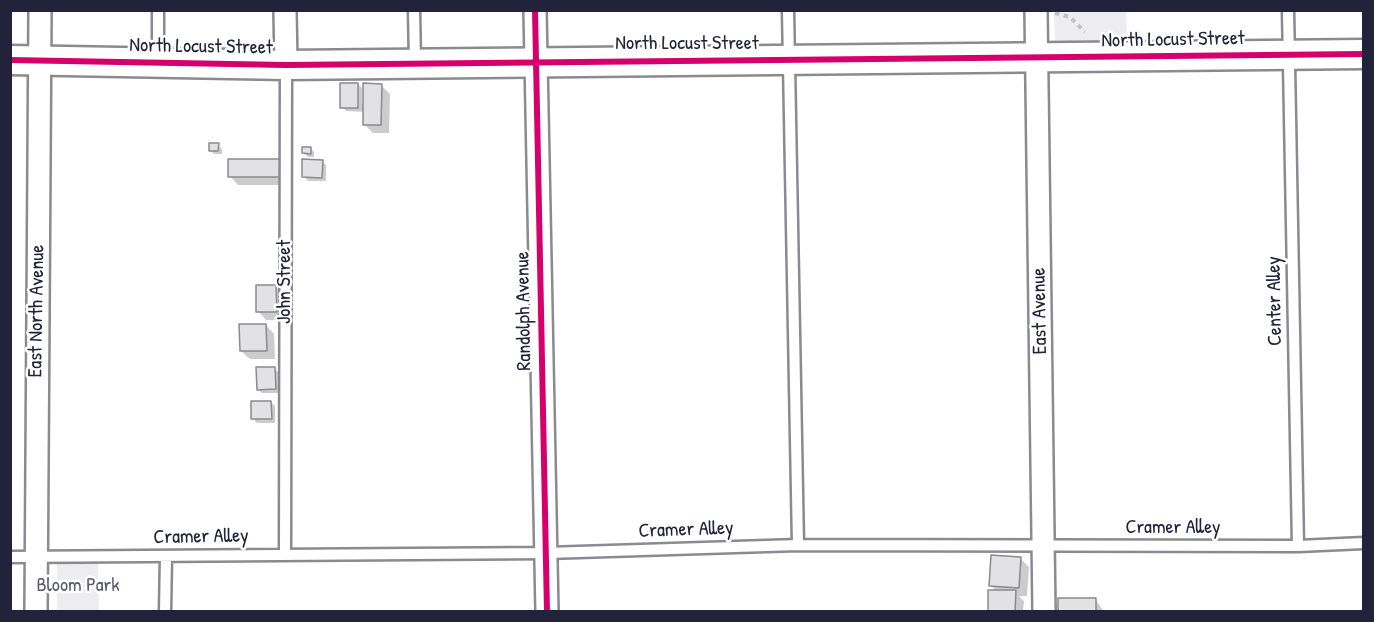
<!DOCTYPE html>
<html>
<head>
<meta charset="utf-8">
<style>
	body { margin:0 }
	#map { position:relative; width:1374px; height:622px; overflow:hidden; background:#fff; font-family:"Patrick Hand",sans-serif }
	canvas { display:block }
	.frame { position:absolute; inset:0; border:12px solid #22223b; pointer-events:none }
</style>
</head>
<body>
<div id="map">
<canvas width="1374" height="622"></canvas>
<div class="frame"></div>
</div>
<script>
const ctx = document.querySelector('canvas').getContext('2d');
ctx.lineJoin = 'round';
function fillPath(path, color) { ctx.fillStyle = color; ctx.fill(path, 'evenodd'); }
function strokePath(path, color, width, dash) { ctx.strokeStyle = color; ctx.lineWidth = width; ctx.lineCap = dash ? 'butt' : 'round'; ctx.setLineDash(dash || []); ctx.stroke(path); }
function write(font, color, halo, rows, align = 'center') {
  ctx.font = font + ' "Patrick Hand",sans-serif'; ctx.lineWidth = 5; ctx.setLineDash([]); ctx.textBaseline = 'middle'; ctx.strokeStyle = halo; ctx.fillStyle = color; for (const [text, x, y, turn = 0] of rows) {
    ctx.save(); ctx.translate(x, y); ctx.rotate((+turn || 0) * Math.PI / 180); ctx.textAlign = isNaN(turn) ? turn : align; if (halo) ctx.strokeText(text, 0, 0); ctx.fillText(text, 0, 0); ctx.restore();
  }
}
const green = new Path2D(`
	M1054,11H1126L1127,40L1055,42Z
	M98,559L99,611H57V560Z`);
const shadow = new Path2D(`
	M358,84L362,88V104L381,85L390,94L389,133H373L364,124V112L346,111L342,107Z
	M218,145L222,149V154H214L210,150Z
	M310,148L314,152V157H308L304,153Z
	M281,161L290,185H238L230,176Z
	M322,161L326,165V181H308L304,177Z
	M276,287L284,295L285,320H266L258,311Z
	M266,325L274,334L275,359H250L241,351Z
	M274,368L278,372L279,393H262L258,389Z
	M271,402L275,406V423H257L253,419Z
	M1020,558L1029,567L1027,596H1019L1024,601L1023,612H990L997,592L991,585Z
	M1096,600L1104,612H1059Z`);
const building = new Path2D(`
	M340,83H358V108H340Z
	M363,83L382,84L381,125H363Z
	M209,143H219L218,151H209Z
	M302,147H311V154L302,153Z
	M228,159H282V177H228Z
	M302,159L323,160L322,178L302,177Z
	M256,285H276L277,312H256Z
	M239,324H266L267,351H240Z
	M256,367H275L276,389L257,390Z
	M251,401H271L272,419H251Z
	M991,555L1021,557L1019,588L989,586Z
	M988,590H1016L1015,612H988Z
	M1058,598H1096V612H1058Z`);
const path = new Path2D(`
	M1055,13L1070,17L1085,32`);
const lane = new Path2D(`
	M158,10V62
	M414,10L415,63
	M788,10L798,545
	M1288,10L1298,546
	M285,554L286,65
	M10,557L547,553L798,545L1298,546L1364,543
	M165,612L166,557`);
const street = new Path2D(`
	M285,10L286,65
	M535,10L547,612
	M1036,10L1044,612
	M36,612L40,10`);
const secondary = new Path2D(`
	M10,60L286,65L1364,54`);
const cycleway = new Path2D(`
	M535,10L547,612
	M10,60L286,65L1364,54`);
const streetNames = [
	["North Locust Street",1173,40,-1],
	["North Locust Street",687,44],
	["North Locust Street",201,47,1],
	["John Street",285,282,-90],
	["Center Alley",1275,301,-91],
	["East North Avenue",37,311,-89],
	["Randolph Avenue",524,311,-91],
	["East Avenue",1040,311,-91],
	["Cramer Alley",1173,528],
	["Cramer Alley",686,530,-2],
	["Cramer Alley",201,537,-1]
];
const parkNames = [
	["Bloom Park",78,586]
];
fillPath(green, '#ededef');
fillPath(shadow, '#0003');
fillPath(building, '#e2e2e4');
strokePath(building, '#8a8a8f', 1.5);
strokePath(lane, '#8a8a8f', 15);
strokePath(street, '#8a8a8f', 26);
strokePath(secondary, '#8a8a8f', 33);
strokePath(path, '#c2c2c4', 4, [4.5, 4.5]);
strokePath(lane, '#fff', 10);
strokePath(street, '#fff', 21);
strokePath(secondary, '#fff', 28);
strokePath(cycleway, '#d6006c', 6);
write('20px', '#22223b', '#fff', streetNames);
write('20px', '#5b5b6d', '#fff', parkNames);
</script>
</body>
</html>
